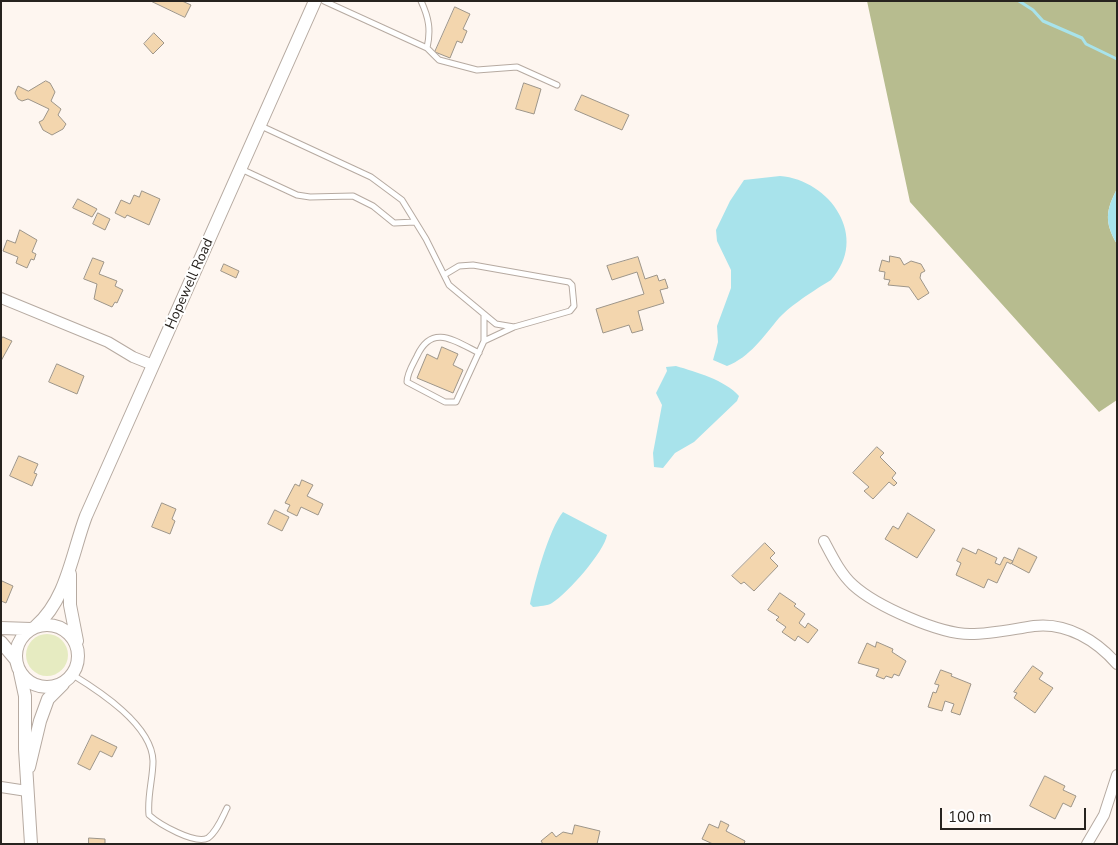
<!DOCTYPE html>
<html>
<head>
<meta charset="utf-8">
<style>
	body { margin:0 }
	#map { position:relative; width:1118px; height:845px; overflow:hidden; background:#fef6f0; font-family:"Nunito Sans",sans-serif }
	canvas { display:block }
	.frame { position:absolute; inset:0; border:2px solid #27231f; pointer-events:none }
	.scale { position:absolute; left:940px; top:808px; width:146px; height:22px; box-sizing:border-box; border:2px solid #27231f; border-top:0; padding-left:6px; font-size:15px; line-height:18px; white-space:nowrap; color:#27231f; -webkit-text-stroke:4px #fff; paint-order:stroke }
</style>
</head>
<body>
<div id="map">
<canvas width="1118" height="845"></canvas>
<div class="frame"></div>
<div class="scale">100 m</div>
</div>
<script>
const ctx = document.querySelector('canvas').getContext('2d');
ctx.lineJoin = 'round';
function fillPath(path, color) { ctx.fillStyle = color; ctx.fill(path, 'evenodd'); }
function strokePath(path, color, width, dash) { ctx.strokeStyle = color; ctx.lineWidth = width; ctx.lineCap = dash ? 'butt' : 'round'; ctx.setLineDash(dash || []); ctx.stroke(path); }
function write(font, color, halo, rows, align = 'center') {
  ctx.font = font + ' "Nunito Sans",sans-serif'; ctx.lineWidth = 4; ctx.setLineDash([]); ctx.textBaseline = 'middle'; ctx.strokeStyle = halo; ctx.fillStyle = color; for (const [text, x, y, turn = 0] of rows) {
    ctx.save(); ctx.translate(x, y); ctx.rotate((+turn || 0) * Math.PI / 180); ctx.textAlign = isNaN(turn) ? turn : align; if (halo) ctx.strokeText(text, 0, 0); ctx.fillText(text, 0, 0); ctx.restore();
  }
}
const green = new Path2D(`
	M26 655a21 21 0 1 1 42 0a21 21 0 1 1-42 0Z`);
const forest = new Path2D(`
	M867,1H1117V189C1106,210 1104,222 1117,244V400L1099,412L910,202Z`);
const water = new Path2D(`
	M780,176C830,180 870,237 831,280C827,283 822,285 818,288C806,296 789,307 779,318C763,337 750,357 727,366L713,360L718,342L717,326L731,288V270L717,241L716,230L730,201L744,180Z
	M1117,189V244C1104,222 1106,210 1117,189Z
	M676,366C696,372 725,380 739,396L737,401L694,442L675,453L663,468L654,467L653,453L662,405L656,393L667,371L666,367Z
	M563,512L607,535C604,552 568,593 552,603C548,606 539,606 533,607L530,604C535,581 549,529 563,512Z`);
const stream = new Path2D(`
	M1019,1L1033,10L1043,21L1082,38L1086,44L1117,59`);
const building = new Path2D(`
	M151,1H182L191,5L185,17Z
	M455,7L470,14L463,29L467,31L462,43L457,41L450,58L435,52Z
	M154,33L164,43L153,54L144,44Z
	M46,81L50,83L55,92L51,101L61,109L58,115L66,124L63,129L52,135L43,130L39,122L43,120L49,109L28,99L22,101L18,99L15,93L18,86L28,91Z
	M524,83L541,89L534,114L516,109Z
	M582,95L629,115L622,130L575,110Z
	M142,191L160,199L149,225L127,215L125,218L115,213L121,200L130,204L134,195L139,197Z
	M78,199L97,209L92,217L73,208Z
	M98,213L110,219L105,230L93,224Z
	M20,230L37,240L32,252L36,254L34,260L31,259L27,268L16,263L18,257L3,251L7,240L15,243Z
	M890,256L900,258L904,265L911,261L921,264L925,271L921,273L920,278L929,293L918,300L909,287L888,285L890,280L884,279L885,272L879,271L882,260L889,262Z
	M638,257L645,279L657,275L659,281L665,279L668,288L660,290L664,303L638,311L643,330L632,333L629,325L603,333L596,309L644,294L637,272L612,280L607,266Z
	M93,258L104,262L99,274L117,281L115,286L123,290L117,303L115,302L112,307L94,299L97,284L84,279Z
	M224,264L239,271L236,278L221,271Z
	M3,337L12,341L1,361V340Z
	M442,347L458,354L453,365L463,370L453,393L417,378L427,354L437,359Z
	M57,364L84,376L77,394L49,382Z
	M877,447L884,453L880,457L896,473L892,478L897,483L894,486L889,482L873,499L864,491L869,487L853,473Z
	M19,456L38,464L34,473L37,474L32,486L10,476Z
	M302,480L313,485L307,496L323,504L318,515L301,507L297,516L287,511L290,505L285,503L295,484L299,486Z
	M162,503L176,509L172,519L175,521L170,534L152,527Z
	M275,510L289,517L282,531L268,524Z
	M908,513L935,530L917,558L885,539L893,526L898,529Z
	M765,543L775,553L770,558L778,566L754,591L744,582L741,584L732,576Z
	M963,548L976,554L978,549L997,558L995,563L1000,565L1004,557L1013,561L1011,564L1007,562L997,583L988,579L984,588L956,575L961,563L957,561Z
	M1019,548L1037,557L1029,573L1012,564Z
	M2,581L13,586L6,603L1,601Z
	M780,593L796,604L794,606L805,614L799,623L805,628L808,623L818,630L808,643L798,636L795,641L782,632L786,627L776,620L779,617L768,610Z
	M877,642L893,649L892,652L906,661L899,676L894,674L892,678L886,676L884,679L876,676L879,669L858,663L867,643L875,647Z
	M1033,666L1043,673L1039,679L1053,688L1035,713L1014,698L1017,693L1014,692Z
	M941,670L952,674L951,676L971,684L960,715L951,712L954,704L945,701L942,711L928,707L933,692L936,693L939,685L935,684Z
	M92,735L117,747L112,757L100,751L90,770L78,764Z
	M1045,776L1065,786L1063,790L1076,796L1071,807L1063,803L1055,819L1030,806Z
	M721,821L729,825L726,831L745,841L744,844H713L702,839L709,824L718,828Z
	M575,825L600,831L597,844H543L541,841L552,832L556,837L563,832L572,834Z
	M89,838L105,839V844H89Z`);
const service = new Path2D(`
	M324,1L427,48L439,60L477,70L517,67L557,85
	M421,1C429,18 431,30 427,48
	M261,126L371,177L402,200L426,239L449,285L496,324L514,327L570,311L574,306L572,285L569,282L473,265L459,266L444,275
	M241,169L297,195L310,197L353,196L373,206L394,223L415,222
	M484,341L514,327
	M479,353C455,341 432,323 417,356C413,364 407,373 407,382L445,402H456L484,341V314
	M73,675C99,691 152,725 153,761C153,779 147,796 149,815C159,824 195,845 208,838C217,831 222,818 227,808`);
const minor = new Path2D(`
	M1,298L108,342L133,357L153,365
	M824,541C832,556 840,573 853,585C876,606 939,634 970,634C992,634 1013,629 1034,626C1067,622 1097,641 1117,664
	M1,787L27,791
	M1087,844L1104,815L1117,775`);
const tertiary = new Path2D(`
	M70,574V605L77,641
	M16 656a31 31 0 1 1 62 0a31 31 0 1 1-62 0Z
	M36,626C67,599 72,553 86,516L315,1
	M1,628L31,629
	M1,642L16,660
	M20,673L25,696V749L31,844
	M29,767L40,721L48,699L63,684`);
const streetNames = [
	["Hopewell Road",190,284,-66]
];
fillPath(green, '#e6ebc1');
fillPath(forest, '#b7bc8f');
fillPath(water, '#a8e3eb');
strokePath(stream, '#a8e3eb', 3);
fillPath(building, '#f3d6ae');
strokePath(building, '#9d9589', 1);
strokePath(service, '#b6aaa1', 7);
strokePath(minor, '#b6aaa1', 12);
strokePath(tertiary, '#b6aaa1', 14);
strokePath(service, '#fff', 5);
strokePath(minor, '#fff', 10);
strokePath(tertiary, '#fff', 12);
write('14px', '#27231f', '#fff', streetNames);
</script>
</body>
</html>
